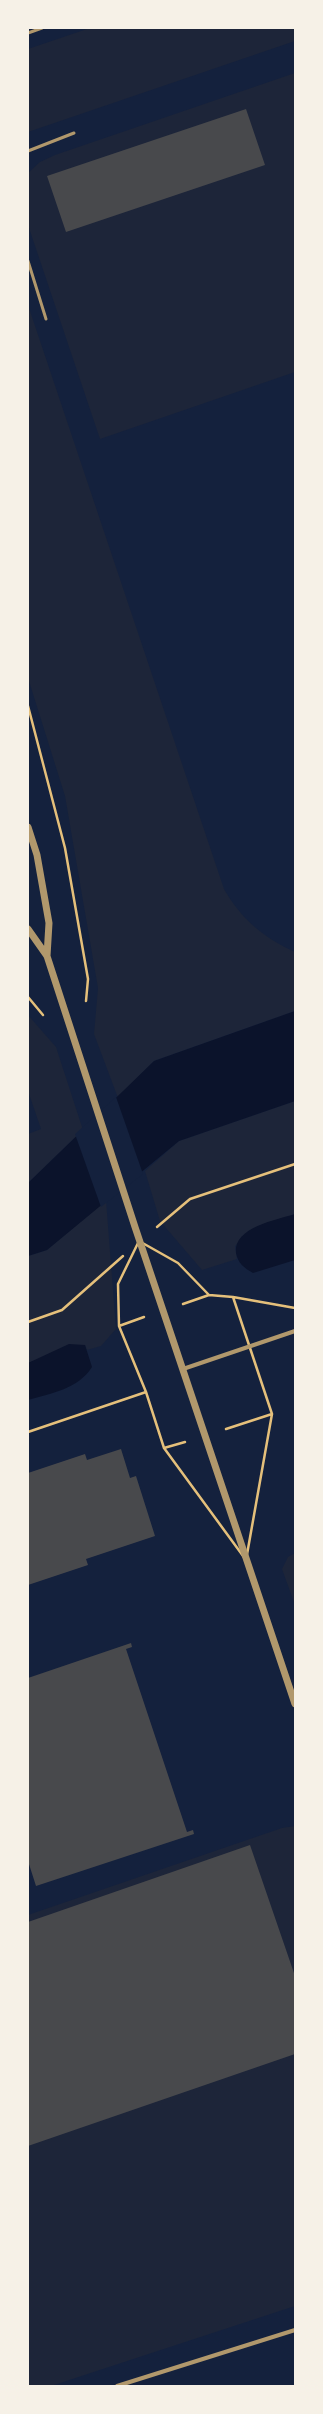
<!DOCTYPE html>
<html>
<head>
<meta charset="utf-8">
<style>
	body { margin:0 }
	#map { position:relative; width:323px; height:2414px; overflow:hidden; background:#14213d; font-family:"Golos Text",sans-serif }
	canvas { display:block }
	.frame { position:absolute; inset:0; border:29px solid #f6f1e7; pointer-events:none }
</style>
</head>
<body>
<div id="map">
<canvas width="323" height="2414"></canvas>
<div class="frame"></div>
</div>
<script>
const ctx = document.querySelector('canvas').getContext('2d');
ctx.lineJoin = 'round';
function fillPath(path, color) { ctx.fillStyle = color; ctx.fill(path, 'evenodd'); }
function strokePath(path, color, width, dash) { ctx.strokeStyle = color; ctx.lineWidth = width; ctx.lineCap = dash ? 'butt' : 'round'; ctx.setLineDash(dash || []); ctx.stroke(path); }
const green = new Path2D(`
	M90,28H295V41L28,132V49Z
	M295,73V372L100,439L28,225V173L40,162L55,155Z
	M28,305L224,889C241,919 264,938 295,952V1011L154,1061L118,1098L94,1034L98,988L65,796L28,678Z
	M28,1015L56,1047L83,1130L28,1183V1134L41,1129L28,1091Z
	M295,1101V1214L258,1226L235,1246L237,1259L202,1270L160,1221L145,1171L179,1141Z
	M106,1200L116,1329L101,1346L87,1350L85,1345L28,1363V1256L47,1250Z
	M295,1553V1605L282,1569L288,1557Z
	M295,1826V2306L51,2386H28V1915L282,1828Z`);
const water = new Path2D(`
	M295,1011V1101L179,1141L47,1250L28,1256V1183L154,1061Z
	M295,1214V1260L253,1273C244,1268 238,1263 236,1253C233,1227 277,1220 295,1214Z
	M69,1344L85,1345L92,1367C78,1389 52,1393 28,1400V1363Z`);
const pier = new Path2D(`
	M116,1097L143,1174L101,1207L75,1134Z`);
const building = new Path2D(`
	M246,109L265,165L66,232L47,176Z
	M121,1449L130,1478L136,1476L155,1536L86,1559L88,1565L28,1585V1473L85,1454L87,1460Z
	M131,1643L132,1647L126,1649L187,1832L193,1830L194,1834L36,1886L28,1861V1678Z
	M250,1845L295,1976V2054L28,2146V1922Z`);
const path = new Path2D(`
	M28,706L65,848L88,979L86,1001
	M28,997L43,1015
	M157,1227L190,1199L295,1164
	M139,1241L178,1263L209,1295L233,1297L272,1414L246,1560L164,1448L146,1392L119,1326L118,1284Z
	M233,1297L295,1308
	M183,1304L209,1295
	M28,1322L62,1310L123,1256
	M119,1326L144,1317
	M226,1429L272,1414
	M28,1432L146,1392
	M164,1448L185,1442`);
const service = new Path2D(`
	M28,33L42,28
	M28,151L74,133
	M28,261L46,319`);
const minor = new Path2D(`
	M183,1369L295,1331
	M117,2386L295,2330`);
const tertiary = new Path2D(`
	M28,827L37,855L49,923L47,956
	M28,929L47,956L135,1227L295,1704`);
fillPath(green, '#1d2539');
fillPath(water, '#0b132b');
fillPath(pier, '#14213d');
fillPath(building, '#48494c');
strokePath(path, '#e5c07b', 2.5);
strokePath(service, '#b1986c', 3);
strokePath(minor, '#b1986c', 4);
strokePath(tertiary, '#b1986c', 7);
</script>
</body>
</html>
